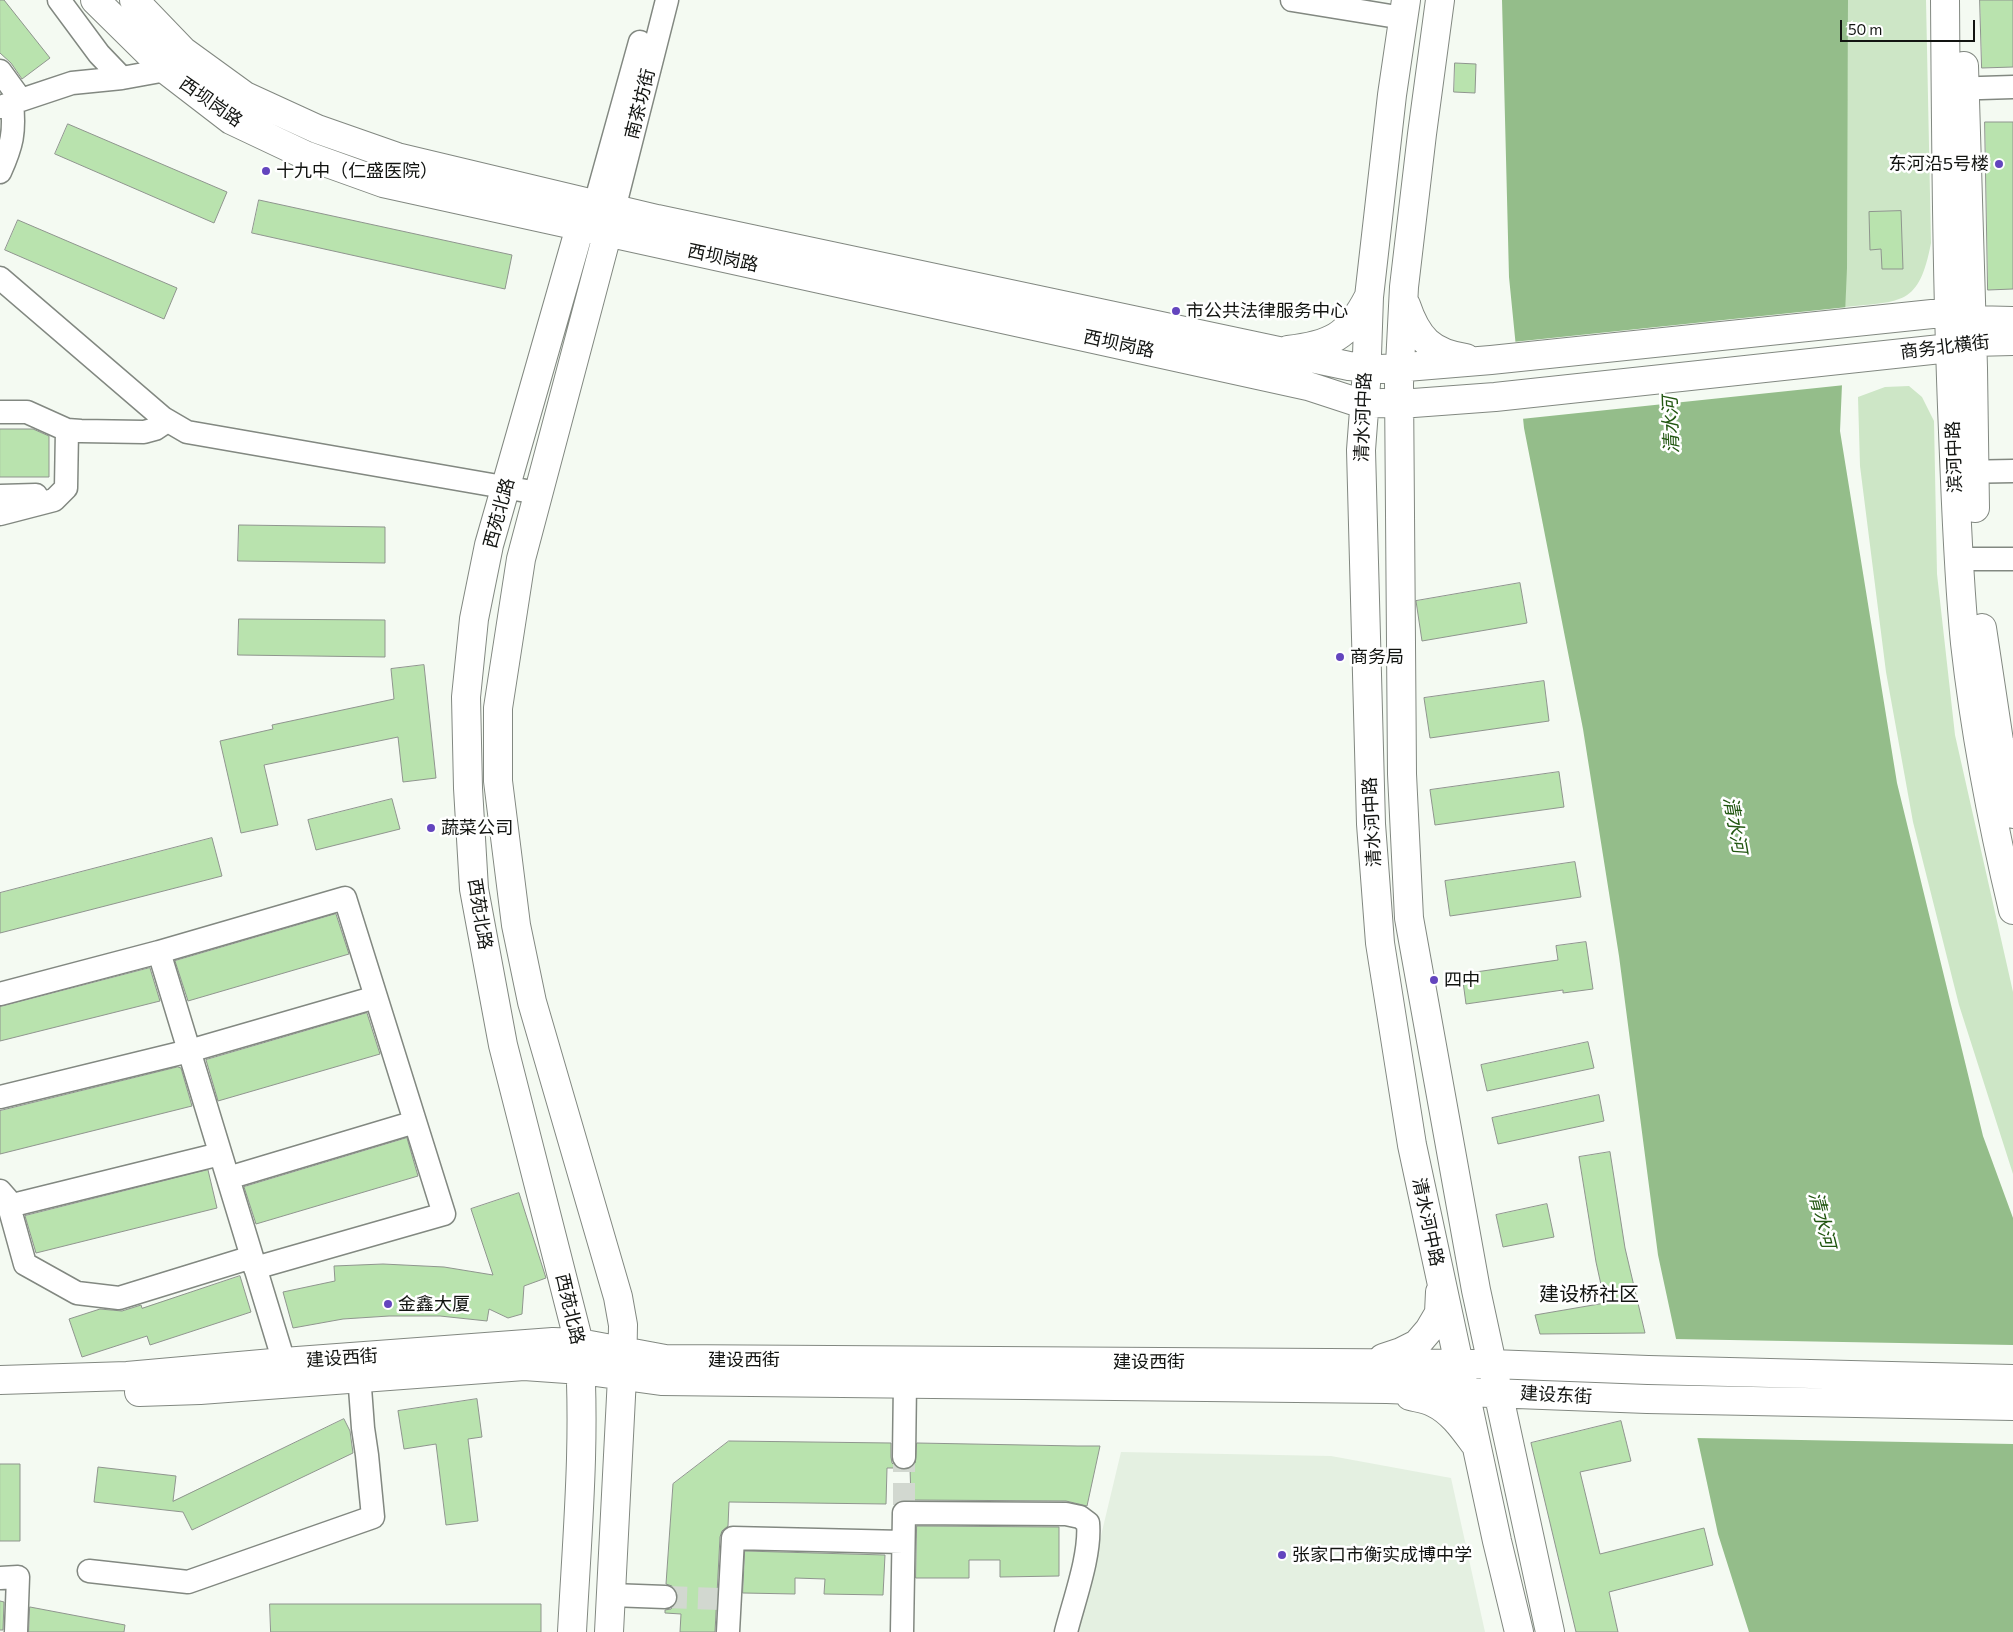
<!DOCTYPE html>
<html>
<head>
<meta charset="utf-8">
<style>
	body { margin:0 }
	#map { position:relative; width:2013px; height:1632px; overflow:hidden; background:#f4faf2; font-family:Commissioner,sans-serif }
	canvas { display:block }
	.scale { position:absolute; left:1840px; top:20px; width:135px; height:22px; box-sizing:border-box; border:2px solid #121411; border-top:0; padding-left:6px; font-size:15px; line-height:18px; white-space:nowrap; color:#121411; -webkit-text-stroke:4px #fff; paint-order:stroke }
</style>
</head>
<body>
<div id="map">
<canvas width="2013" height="1632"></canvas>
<div class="scale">50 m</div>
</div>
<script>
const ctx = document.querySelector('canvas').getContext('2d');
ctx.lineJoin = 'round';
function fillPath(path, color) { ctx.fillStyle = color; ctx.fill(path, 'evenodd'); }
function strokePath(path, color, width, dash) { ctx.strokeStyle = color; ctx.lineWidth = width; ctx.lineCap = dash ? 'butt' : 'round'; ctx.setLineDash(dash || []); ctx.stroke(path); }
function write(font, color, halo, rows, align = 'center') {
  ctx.font = font + ' Commissioner,"Noto Sans SC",sans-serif'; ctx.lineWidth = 5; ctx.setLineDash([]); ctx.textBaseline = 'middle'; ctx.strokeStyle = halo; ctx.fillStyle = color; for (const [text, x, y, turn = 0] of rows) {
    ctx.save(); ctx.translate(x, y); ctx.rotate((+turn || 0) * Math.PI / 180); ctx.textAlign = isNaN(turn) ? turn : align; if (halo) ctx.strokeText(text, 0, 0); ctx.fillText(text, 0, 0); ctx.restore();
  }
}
const built = new Path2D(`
	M1121,1452L1331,1456L1451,1478L1485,1632H1078Z`);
const green = new Path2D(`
	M1848,0H1926L1931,243C1919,306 1902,301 1845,307Z
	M1909,386L1922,397L1934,421L1937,574L1955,735L2013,992V1174L1959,1005L1913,822L1886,672L1860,466L1858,397L1885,387Z`);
const water = new Path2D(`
	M1502,0H1848L1847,268L1840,431L1897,783L1983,1136L2013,1218V1632H1749L1718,1534L1658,1255L1619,956L1583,729L1524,428L1509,277Z`);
const pier = new Path2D(`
	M1848,307L1845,385L1521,419L1513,342Z
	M1673,1339L2013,1345V1444L1695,1438Z`);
const building = new Path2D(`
	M0,0H4L50,58L22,79L11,63L0,53Z
	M1980,0H2013V67L1982,68Z
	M1455,63L1476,64L1475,93L1454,92Z
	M1985,122H2013V289L1988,290Z
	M68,124L227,192L214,223L55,154Z
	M259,200L512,255L505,289L252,233Z
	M1901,211L1903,269H1882L1881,249L1870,250L1869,212Z
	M18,220L177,288L164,319L5,250Z
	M0,429H33L49,436V477H0Z
	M239,525L385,527V563L238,561Z
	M1520,583L1527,623L1422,641L1416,601Z
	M239,619L385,620V657L238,655Z
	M424,665L436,778L403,782L398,737L264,765L278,825L241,833L220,741L273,729L272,725L394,699L391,669Z
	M1544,681L1549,721L1430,738L1424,698Z
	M1559,772L1564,807L1435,825L1430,790Z
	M392,799L400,829L316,850L308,820Z
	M212,838L222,876L0,933V893Z
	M1575,862L1581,897L1450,916L1445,881Z
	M336,914L349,954L188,1001L175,961Z
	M1586,942L1593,989L1563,993V990L1466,1004L1462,974L1558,960L1556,946Z
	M150,968L160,1001L0,1041V1007Z
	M367,1013L380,1054L218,1101L206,1060Z
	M1588,1042L1594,1068L1487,1091L1481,1065Z
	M178,1067L181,1068L192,1106L0,1154V1111Z
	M1599,1095L1604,1121L1498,1144L1492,1118Z
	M407,1138L418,1176L256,1224L244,1187Z
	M1610,1152L1625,1248L1645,1333L1540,1334L1535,1315L1605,1303L1596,1262L1579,1157Z
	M208,1170L217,1208L36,1253L25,1216Z
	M519,1193L546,1278L524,1286L522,1314L508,1318L489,1309L487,1321L440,1316H389L343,1319L293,1328L283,1292L335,1281L334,1266L383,1264L444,1267L493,1275L471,1209Z
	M1547,1204L1554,1237L1503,1247L1496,1215Z
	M240,1276L251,1312L150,1345L147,1336L82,1357L69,1319L100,1309L122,1311L141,1305L142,1308Z
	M477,1399L482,1437L468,1439L478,1521L446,1525L436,1444L404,1449L398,1411Z
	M344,1419L350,1431L353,1453L192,1530L183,1512L94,1502L98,1467L176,1476L173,1501Z
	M1621,1421L1631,1461L1580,1472L1600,1554L1704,1528L1713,1565L1609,1592L1618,1632H1576L1531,1443Z
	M729,1441L891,1443V1457L892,1463L897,1468H887L886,1504L729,1502L728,1526L722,1531L720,1537L715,1632H680L681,1614L665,1613V1610L671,1609L676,1604L678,1598L676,1590L672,1586L666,1584L673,1484Z
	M917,1443L1078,1446H1100L1087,1506L1066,1501L911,1500L910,1468L915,1463Z
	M0,1464H20V1541H0Z
	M917,1526L1059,1527V1576L1000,1577V1560H969V1578H916Z
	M745,1551L885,1555L883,1595L824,1594L825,1579L795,1578V1594L743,1593Z
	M0,1601L4,1602L3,1630H0Z
	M270,1604H541V1632H271Z
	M30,1607L125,1625L124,1632H29Z`);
const minorTunnel = new Path2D(`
	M904,1505V1457
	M665,1597L722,1599`);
const minor = new Path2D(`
	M59,0L99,54L122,78
	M1292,0L1403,18
	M0,71L21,100
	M1949,89L2013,87
	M0,107L72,83L122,78L166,70L175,61
	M0,172C12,145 15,133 12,103
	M595,204L640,42
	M614,209L667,0
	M0,278L163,418L187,432L538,493
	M0,412H27L67,430L81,431L144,432L155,429L167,421
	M1959,472L2013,471
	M0,496L36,495
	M0,514L54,500L66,488L67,430
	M1958,559H2013
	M159,952L284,1362L286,1378
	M0,994L159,952L345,898L444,1214L255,1268
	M0,1097L189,1051L376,997
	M228,1178L415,1122
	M0,1191L7,1199L25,1264L77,1293L119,1298L252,1257
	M9,1206L220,1154
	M904,1457L905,1383
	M89,1571L188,1582L373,1517L367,1455L363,1428L358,1361
	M0,1578L18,1577L16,1632
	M611,1595L665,1597
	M728,1632L733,1538L903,1542
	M902,1632L904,1513L1066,1514L1080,1517L1088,1523C1091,1555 1074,1600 1066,1632`);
const major = new Path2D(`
	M95,0L166,70L231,120L305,155L383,183L1308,386L1363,404L1383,403L1400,404L1495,397L1950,348L1973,342L2013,341
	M134,0L183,51L245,96L317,129L397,157L657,219L1349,366L1382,369L1491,360L1932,314H1948L1971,320L2013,321
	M1406,0L1392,95L1369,297L1366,384L1361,450L1371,824L1380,943L1412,1145L1497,1541L1519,1632
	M1440,0L1422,134L1404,287L1399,384L1402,774L1409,918L1476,1290L1550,1632
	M1945,0C1946,144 1947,288 1953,432C1956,502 1958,573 1965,643C1975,733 1992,822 2013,910
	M1964,66L1973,368L1975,508
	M1406,305C1417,338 1431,353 1466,358
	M1288,350C1330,345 1348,337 1368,298
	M1982,628L1999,741L2013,814
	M1383,1358L1401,1352L1417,1344L1429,1330L1439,1313L1440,1292
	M0,1380L127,1376L284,1362L553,1342L579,1343L665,1359L1492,1364L1648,1370L2013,1379
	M139,1392L200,1390L524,1366L581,1370L661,1381L1387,1389L1647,1399L2013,1406
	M1410,1396C1418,1398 1427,1399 1434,1403C1451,1411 1463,1428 1474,1443
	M572,1632C577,1536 586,1439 579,1343L503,1045L474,889L468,788L466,697L474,619L489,545L580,227L590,212
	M609,1632L622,1377L623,1325L618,1297L532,1002L516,925L498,781V708L521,559L612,216`);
const markers = [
	[1999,164,5,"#6345be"],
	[266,171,5,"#6345be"],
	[1176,311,5,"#6345be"],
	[1340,657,5,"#6345be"],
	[431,828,5,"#6345be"],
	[1434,980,5,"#6345be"],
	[388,1304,5,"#6345be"],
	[1282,1555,5,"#6345be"]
];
const streetNames = [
	["西坝岗路",211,102,35],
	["南茶坊街",640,104,-76],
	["西坝岗路",723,258,12],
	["西坝岗路",1119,344,12],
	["商务北横街",1945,347,-7],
	["清水河中路",1363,417,-88],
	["滨河中路",1954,457,-92],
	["西苑北路",499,513,-75],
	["清水河中路",1372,822,-93],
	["西苑北路",480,914,81],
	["清水河中路",1428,1222,78],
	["西苑北路",570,1309,77],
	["建设西街",342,1358,-4],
	["建设西街",744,1360],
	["建设西街",1149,1362],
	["建设东街",1556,1395,3]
];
const poiNames = [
	["东河沿5号楼",1989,164,"right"],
	["十九中（仁盛医院）",276,171],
	["市公共法律服务中心",1186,311],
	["商务局",1350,657],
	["蔬菜公司",441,828],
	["四中",1444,980],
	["金鑫大厦",398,1304],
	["张家口市衡实成博中学",1292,1555]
];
const waterNames = [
	["清水河",1671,425,-92],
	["清水河",1735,825,80],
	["清水河",1822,1220,76]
];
const quarterNames = [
	["建设桥社区",1589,1294]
];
fillPath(built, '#e4f0e1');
fillPath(green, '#cde6c6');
fillPath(water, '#94bd8a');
fillPath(pier, '#f4faf2');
fillPath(building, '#b9e3ae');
strokePath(building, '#8f958e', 1);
strokePath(minorTunnel, '#d2d8d0', 22, [22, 11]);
strokePath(minor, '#828881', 25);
strokePath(major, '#828881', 30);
strokePath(minor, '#fff', 22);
strokePath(major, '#fff', 28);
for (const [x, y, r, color] of markers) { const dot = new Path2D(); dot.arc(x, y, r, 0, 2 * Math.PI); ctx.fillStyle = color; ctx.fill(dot); strokePath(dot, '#fff', 2); }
write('18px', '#121411', '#fff', streetNames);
write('18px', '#121411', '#fff', poiNames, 'left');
write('italic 19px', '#215610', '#fff', waterNames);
write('20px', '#121411', '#fff', quarterNames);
</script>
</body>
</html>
